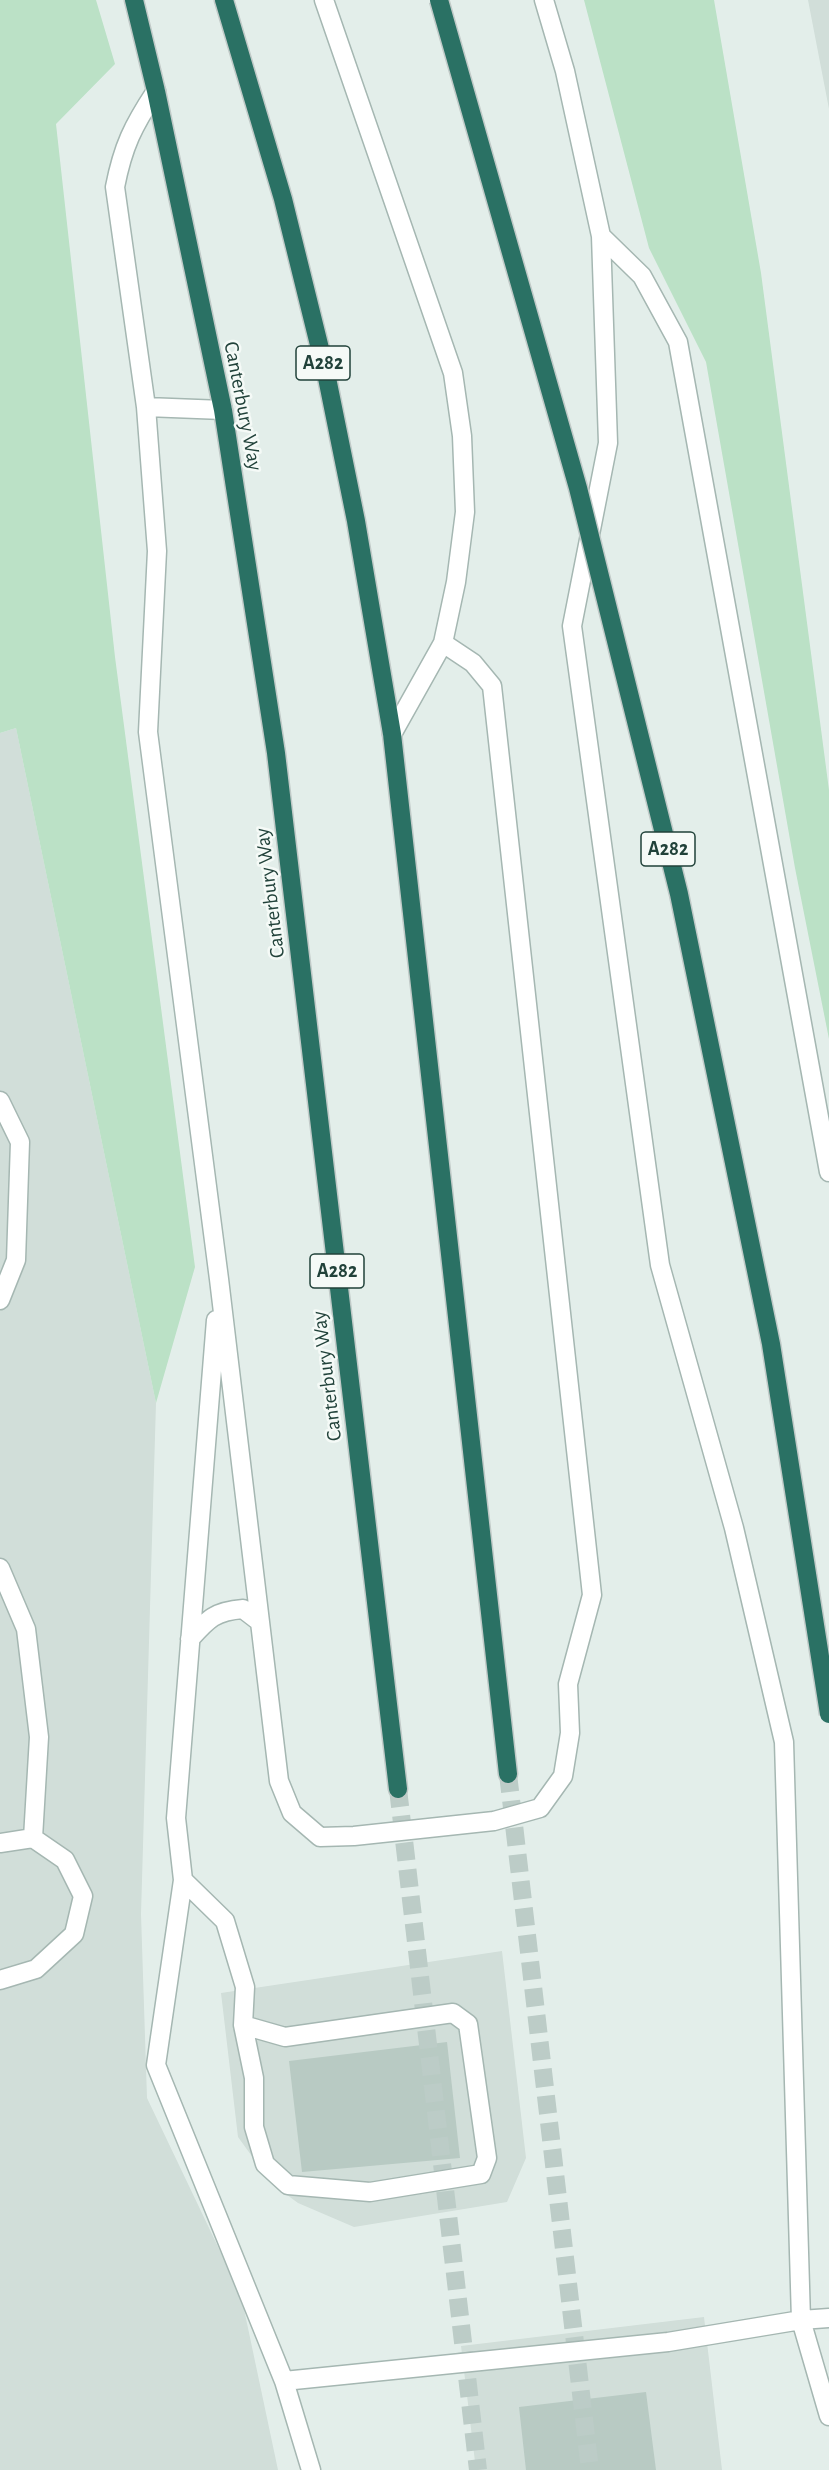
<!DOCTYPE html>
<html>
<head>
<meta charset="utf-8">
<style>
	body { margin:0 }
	canvas { display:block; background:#e3eeea }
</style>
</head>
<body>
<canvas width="829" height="2470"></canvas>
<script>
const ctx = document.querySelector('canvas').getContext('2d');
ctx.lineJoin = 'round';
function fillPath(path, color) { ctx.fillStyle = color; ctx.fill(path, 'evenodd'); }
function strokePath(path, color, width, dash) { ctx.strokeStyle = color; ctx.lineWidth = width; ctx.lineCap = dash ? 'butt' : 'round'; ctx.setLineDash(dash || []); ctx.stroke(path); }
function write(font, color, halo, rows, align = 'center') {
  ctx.font = font + ' "Alegreya Sans",sans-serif'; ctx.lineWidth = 5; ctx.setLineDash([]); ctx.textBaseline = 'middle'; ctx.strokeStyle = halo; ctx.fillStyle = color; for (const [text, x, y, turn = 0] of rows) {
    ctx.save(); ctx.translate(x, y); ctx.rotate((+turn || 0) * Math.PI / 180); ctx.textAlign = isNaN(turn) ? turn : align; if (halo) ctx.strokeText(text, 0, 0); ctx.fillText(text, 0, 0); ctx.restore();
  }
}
const built = new Path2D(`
	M808,0H829V109Z
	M16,728L156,1403L141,1914L147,2098L241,2295L278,2470H0V733Z
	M502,1951L526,2158L507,2202L354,2227L298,2203L272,2184L238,2137L221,1993Z
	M704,2317L722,2470H476L461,2346Z`);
const green = new Path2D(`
	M0,0H96L115,64L56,124L115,657L195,1267L156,1403L16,728L0,733Z
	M584,0H714L761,273L829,790V1039L795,868L706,362L649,248Z`);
const building = new Path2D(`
	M447,2042L460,2158L302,2172L289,2061Z
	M646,2392L656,2470H526L519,2407Z`);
const highwayTunnel = new Path2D(`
	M508,1774L590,2470
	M398,1789L478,2470`);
const minor = new Path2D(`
	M324,0L453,373L462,436L465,512L456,582L443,643L392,734
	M544,0L565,71L601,236L608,443L572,626L660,1265L734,1528L784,1742L801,2320L829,2416
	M156,91C133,126 123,146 115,187L146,407L157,551L148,732L219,1279L279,1781L292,1813L320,1837L354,1836L494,1821L540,1808L563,1776L570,1733L568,1684L592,1595L492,686L473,663L443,643
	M601,236L642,276L678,342L829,1172
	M146,407L223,410
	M0,1101L20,1142L16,1260L0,1300
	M216,1320L176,1818L183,1880L156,2065L284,2381L668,2342L801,2320L829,2318
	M0,1568L26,1629L39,1737L33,1838L0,1843
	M190,1639C208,1619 215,1611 243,1609L260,1622
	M183,1880L225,1921L245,1987L243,2025L254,2078V2127L265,2164L288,2185L370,2192L481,2174L487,2158L468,2024L453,2013L285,2037L243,2025
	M0,1980L36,1969L74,1934L83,1896L65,1860L33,1838
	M284,2381L311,2470`);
const highway = new Path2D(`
	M134,0L156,91L223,410L276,753L398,1789
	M224,0L283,199L326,373L356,521L392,734L508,1774`);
const highwayBridge = new Path2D(`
	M439,0L578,488L679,894L771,1344L829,1714`);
const shields = [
	[323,363,54],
	[668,849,54],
	[337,1271,54]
];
const shieldNames = [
	["A282",323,363],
	["A282",668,849],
	["A282",337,1271]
];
const streetNames = [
	["Canterbury Way",243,406,79],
	["Canterbury Way",270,893,-97],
	["Canterbury Way",327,1376,-97]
];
fillPath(built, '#d1ded9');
fillPath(green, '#bbe1c6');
fillPath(building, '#b8cac3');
strokePath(highwayTunnel, '#bcccc7', 18, [18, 9]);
strokePath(minor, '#a5b7b2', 21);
strokePath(highway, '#c1cac8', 21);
strokePath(minor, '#fff', 18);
strokePath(highway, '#2a7164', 18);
strokePath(highwayBridge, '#c1cac8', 21, []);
strokePath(highwayBridge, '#2a7164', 18);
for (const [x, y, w] of shields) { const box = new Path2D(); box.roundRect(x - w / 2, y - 17, w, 34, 4.5); ctx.fillStyle = '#f5faf7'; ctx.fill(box); strokePath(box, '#21423a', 1.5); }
write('bold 20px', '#21423a', null, shieldNames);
write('21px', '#21423a', '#f5faf7', streetNames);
</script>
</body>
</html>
